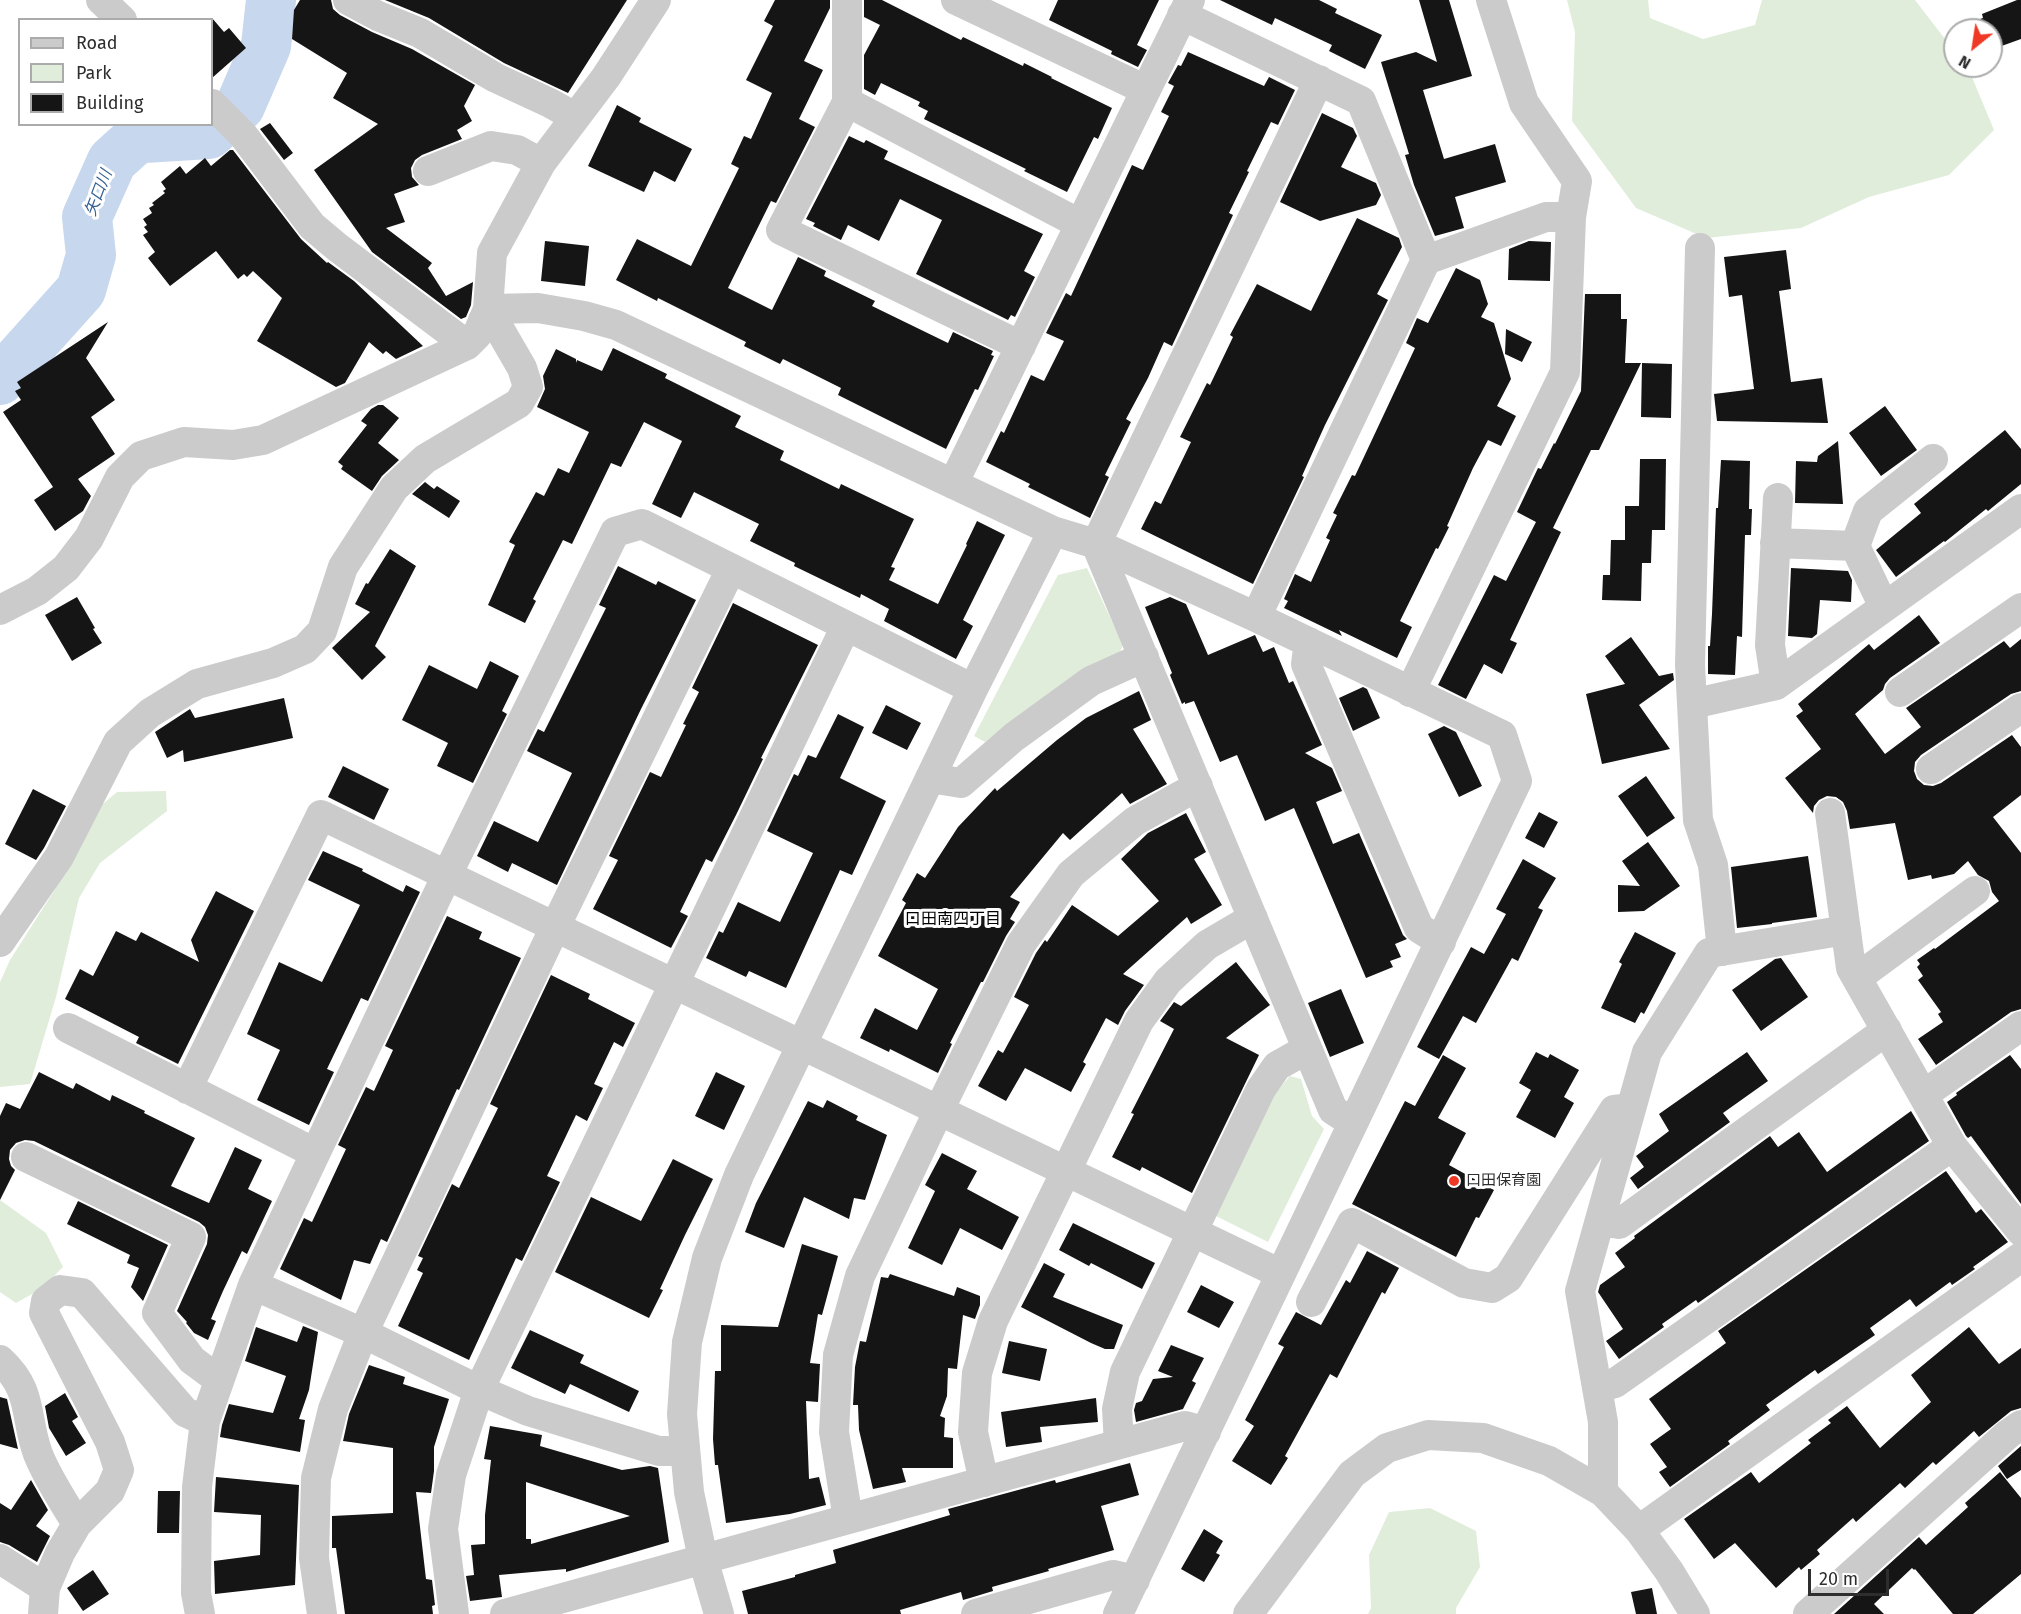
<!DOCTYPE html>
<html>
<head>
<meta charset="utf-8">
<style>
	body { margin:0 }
	#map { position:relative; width:2021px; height:1614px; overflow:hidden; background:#fff; font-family:"Fira Sans",sans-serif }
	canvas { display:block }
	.legend { position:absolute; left:18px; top:18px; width:195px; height:108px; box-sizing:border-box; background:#fff; border:2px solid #ababab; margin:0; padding:8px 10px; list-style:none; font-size:18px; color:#2e2e2e }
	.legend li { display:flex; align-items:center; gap:12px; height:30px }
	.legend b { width:30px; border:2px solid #ababab }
	.north { position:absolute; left:1943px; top:18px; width:60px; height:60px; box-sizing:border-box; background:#fff; border:2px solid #ababab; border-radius:50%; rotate:210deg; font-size:16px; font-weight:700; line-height:24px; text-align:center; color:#2e2e2e }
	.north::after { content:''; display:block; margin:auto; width:21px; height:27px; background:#f03925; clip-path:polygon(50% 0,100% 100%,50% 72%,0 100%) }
	.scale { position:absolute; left:1808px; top:1569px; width:81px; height:27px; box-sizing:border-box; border:3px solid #2e2e2e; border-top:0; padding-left:8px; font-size:18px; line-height:21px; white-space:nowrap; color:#2e2e2e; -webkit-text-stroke:4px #fff; paint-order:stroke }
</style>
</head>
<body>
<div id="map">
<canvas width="2021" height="1614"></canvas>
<ul class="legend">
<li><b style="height:8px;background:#cbcbcb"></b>Road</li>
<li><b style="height:16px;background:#e1eddb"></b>Park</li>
<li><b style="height:16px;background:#151515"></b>Building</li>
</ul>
<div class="north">N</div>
<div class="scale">20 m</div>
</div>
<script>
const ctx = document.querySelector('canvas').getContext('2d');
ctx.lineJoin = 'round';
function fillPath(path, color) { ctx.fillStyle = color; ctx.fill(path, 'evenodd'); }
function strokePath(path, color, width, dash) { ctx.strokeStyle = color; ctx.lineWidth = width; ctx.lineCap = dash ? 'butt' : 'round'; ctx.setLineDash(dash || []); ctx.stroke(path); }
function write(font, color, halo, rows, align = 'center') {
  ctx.font = font + ' "Fira Sans","Noto Sans JP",sans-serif'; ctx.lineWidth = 6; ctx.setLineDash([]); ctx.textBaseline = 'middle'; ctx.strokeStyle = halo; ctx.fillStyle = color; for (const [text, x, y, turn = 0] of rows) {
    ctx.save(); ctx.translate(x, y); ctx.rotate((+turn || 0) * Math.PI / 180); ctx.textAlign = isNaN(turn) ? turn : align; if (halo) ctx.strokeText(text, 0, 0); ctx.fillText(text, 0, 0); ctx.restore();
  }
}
const green = new Path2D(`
	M1567,0H1648L1650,18L1703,39L1755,25L1762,0H1915L1955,52V66H1966L1969,70L1994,130L1949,175L1869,197L1801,228L1706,238L1636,208L1572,121L1575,32Z
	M1087,568L1123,645L1118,657L1064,684L985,742L974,736L1058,575Z
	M166,791L167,811L100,863L79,898L56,997L30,1084L0,1087V982L10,960L54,891L91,814L117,792Z
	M1290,1076L1301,1079L1312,1116L1324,1129L1268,1242L1214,1215L1266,1104Z
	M0,1200L46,1233L63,1267L41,1289L16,1303L0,1292Z
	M1430,1508L1476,1531L1480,1567L1456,1608V1614H1368L1371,1608L1369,1555L1389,1512Z`);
const river = new Path2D(`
	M0,380L81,290L91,255L87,217L112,161L134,141L144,138L209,134L240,106L266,46L271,0`);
const building = new Path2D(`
	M300,0H331L333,9L340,15L372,32L412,49L475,85L464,106L472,121L457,130L462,139L422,155L415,160L411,168L412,177L419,185L394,194L405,222L386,228L432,263L428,268L446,296L473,282L471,305L466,317L461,319L372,252L314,170L378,124L333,98L347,73L292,39L294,10Z
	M385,0H627L568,93L504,63L429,18Z
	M775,0H830V8L804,61L823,70L799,119L815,127L776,203L771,201L728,288L772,310L798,257L826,271L824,276L875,301L872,306L948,343L953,332L993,351L991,355L994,356L978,390L975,389L946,449L838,395L841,388L783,359L780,364L744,346L746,342L658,298L657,301L616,280L637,239L691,266L739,168L731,164L744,136L751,139L772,93L746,80L773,26L764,21Z
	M864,0H882L961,40L963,37L1023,66L1024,63L1052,77L1051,78L1112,108L1098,139L1094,137L1067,192L1024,171L1026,169L924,119L928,111L918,106L920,102L881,83L875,95L864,89V55L880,25L864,17Z
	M1058,0H1159L1137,45L1147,50L1138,67L1111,54L1112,51L1049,20Z
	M1220,0H1319L1337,9L1335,13L1382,35L1365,69L1329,51L1332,45L1275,18L1272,25Z
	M1419,0H1449L1472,76L1423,90L1444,159L1495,144L1506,182L1455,197L1464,228L1435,236L1414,185L1405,155L1409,154L1381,62L1416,52L1437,62Z
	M2017,0H2021V39L1996,48L1991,38V30H1985L1980,19L1983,18L1982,14Z
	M212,18L224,32L229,28L246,48L212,78Z
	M1188,52L1264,86L1269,77L1295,90L1278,125L1271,122L1247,171L1249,172L1229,213L1233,215L1172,346L1164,342L1148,378L1126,419L1131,422L1105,475L1109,477L1090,518L1028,487L1030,484L986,462L1001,431L1004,433L1031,375L1044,381L1064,341L1046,333L1066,293L1071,296L1132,165L1143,170L1169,116L1161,112L1174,86L1168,83L1178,65L1181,66Z
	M617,105L641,118L639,122L692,149L675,182L654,171L644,192L588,166Z
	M1322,113L1353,128L1357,136L1341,167L1376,183L1381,195L1376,205L1320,221L1280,202Z
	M270,123L293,153L284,160L260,129Z
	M849,136L864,143L866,140L888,151L884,159L1043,234L1024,271L1035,277L1015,317L1011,315L1008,320L916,274L942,220L900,199L879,241L848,225L841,240L813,226L815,223L806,219Z
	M230,150H233L301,239L327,263L328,262L354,281L423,346L396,359L386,351L383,354L369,342L345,383L336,387L257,341L282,298L253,271L247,277L244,274L238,279L216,251L170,286L148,258L155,252L143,235L148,232L144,227L147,225L143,219L152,213L149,208L154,205L152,203L165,193L163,191L166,189L161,182L180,166L186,174L205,158L211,166Z
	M1357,218L1399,238L1402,247L1377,294L1388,300L1325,425L1302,476L1304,477L1253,584L1141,529L1155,501L1161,504L1191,442L1180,437L1207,383L1210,385L1233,337L1230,335L1257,284L1311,311Z
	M545,241L589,246L585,286L541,281Z
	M1529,241L1551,242L1550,281L1508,280L1509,249Z
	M1786,250L1791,289L1779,291L1791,382L1822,378L1828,423L1717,421L1714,394L1754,389L1742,295L1729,297L1724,257Z
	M1456,268L1480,280L1488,304L1481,317L1494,323L1511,379L1497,406L1516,416L1501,446L1488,440L1473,468L1447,526L1449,527L1438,549L1436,548L1400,621L1412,627L1397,658L1339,630L1342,636L1284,608L1288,601L1284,599L1295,574L1311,582L1330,540L1326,538L1337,515L1333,513L1352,475L1355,476L1415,348L1406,343L1417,318L1428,323Z
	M1585,294H1621V319H1627L1625,363H1641L1599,450H1591L1553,528L1561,532L1510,640L1517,643L1502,674L1484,664L1466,699L1438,685L1494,575L1506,581L1536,522L1517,512L1538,468L1541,469L1554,443L1555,444L1581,391Z
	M108,322L86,358L115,400L91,417L115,454L78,479L91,496L83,511L55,531L34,500L53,487L3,412L21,400L15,391L21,388L17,382Z
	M1506,329L1532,342L1522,362L1505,354Z
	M613,348L667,374L665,378L741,416L735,427L784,451L780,460L839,489L841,484L914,519L891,567L895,568L889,580L938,604L967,545L966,544L977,521L1005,535L963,620L973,626L956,659L884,621L889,609L861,594L860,598L794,566L795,563L750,541L759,524L694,492L681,518L652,504L682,441L644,422L621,467L611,463L572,544L563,540L533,599L536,601L525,623L488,605L515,545L509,542L536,492L544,496L558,468L569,473L589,432L537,407L545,389L543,376L556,349L576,359V363L577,360L602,371Z
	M1642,363L1672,364L1671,418L1641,417Z
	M378,405H383L399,418L378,443L399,460L382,476L372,491L341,469L343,466L338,462L367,425L361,421L371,409Z
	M1885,406L1917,450L1881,476L1849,433Z
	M2005,430L2021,449V484L1988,511L1986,509L1945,542L1944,541L1896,577L1876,550L1921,513L1914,504Z
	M1838,441L1843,504L1795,503L1796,461L1817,462L1818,456Z
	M1640,459H1666L1665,530H1652L1651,563H1642L1641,601L1602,600L1603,575H1610L1611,540H1625V506H1639Z
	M1721,460L1750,461L1749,509H1752L1751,535H1745L1742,637L1737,636L1735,675L1708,674V646H1710L1712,614L1716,508H1718Z
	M425,482L434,489L437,486L460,501L449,518L412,494Z
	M390,549L416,566L375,646L386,657L362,680L332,648L370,612L355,604L366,583L368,584Z
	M618,566L656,585L658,581L696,600L641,709L557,885L512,863L508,872L477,856L494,821L538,842L572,773L527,751L538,729L544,732L606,608L599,605Z
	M1791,568L1848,571L1852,580L1851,602L1820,600L1817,634L1812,638L1788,636Z
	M77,597L95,628L93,629L102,643L72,661L45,615Z
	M1170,597L1186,604L1208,655L1255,635L1263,652L1274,647L1289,683L1293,681L1322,745L1305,753L1332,768L1342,791L1316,802L1333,844L1359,833L1403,935L1407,939L1395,944L1401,957L1390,961L1393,967L1366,978L1294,808L1265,821L1237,755L1220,762L1194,701L1185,704V702L1182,704L1170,675L1172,673L1145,607Z
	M733,603L818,645L761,758L763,759L736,815L712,862L706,859L680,912L688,916L671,948L593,909L618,860L609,856L650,772L661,777L686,725L683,724L699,692L692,688Z
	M1919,615L1940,643L1890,678L1885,684L1883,690L1855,714L1885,754L1921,727L1906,708L2004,641L2010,648L2021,639V691L2011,694L1921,755L1915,762L1914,771L1917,779L1924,785L1933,786L1941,783L2012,735L2021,747V795L1993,817L2021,853V1009L2011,1012L1936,1065L1918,1039L1943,1022L1938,1014L1941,1012L1918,980L1923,976L1917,967L1920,964L1917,960L1934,948L1935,949L1999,901L1992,892L1989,881L1978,875L1968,861L1954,874L1932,879L1931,875L1908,880L1895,823L1850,829L1847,811L1843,802L1836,797L1827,796L1819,800L1814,806L1813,813L1785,778L1821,749L1796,716L1803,711L1798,704L1869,644L1874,650Z
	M1631,637L1659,676L1673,673L1674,680L1639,705L1670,749L1602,764L1586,694L1625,684L1605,656Z
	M490,661L519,676L502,711L507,714L473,783L437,766L448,743L402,720L429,665L477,689Z
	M1363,687L1367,689L1380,718L1353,731L1339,698Z
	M1139,691L1151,720L1133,729L1167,784L1130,804L1122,793L1070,840L1063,833L1010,897L1020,902L1010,919L1015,922L1006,936L983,982H981L950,1043L952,1044L938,1073L890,1049L889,1052L860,1038L875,1008L917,1030L938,989L878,956L906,903L902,900L917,873L925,878L958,827L995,788L997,791L1057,740L1086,718Z
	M284,698L293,738L184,762L183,750L167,758L155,732L190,709L195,718Z
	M886,705L921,723L907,750L872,733Z
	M838,714L864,727L840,778L886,801L852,875L840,870L786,988L749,971L746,977L706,958L719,931L723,933L738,902L780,922L813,853L767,831L794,774L798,776L808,755L816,758Z
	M1444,726L1456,732L1482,786L1459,797L1428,734Z
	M343,766L389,789L374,820L328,797Z
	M1646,776L1675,818L1647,837L1618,796Z
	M33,789L66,806L44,848L36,860L5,844Z
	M1539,812L1558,822L1544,848L1525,838Z
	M1186,813L1206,852L1194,859L1222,905L1191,924L1187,917L1123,974L1144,985L1125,1011L1118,1025L1106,1018L1083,1062L1086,1064L1071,1092L1025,1068L1006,1101L978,1086L998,1050L1003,1053L1029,1005L1014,997L1036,953L1045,940L1047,942L1072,905L1118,936L1159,901L1121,859L1148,833Z
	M1648,842L1680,886L1644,911L1618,912V885L1640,886L1622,861Z
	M323,851L363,869L362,871L403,892L406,885L420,892L368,1001L361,998L327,1069L334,1072L309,1125L257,1100L280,1050L247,1034L279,962L322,982L360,905L308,880Z
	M1808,856L1817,917L1772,923V924L1737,928L1731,867Z
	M1523,859L1556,878L1538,908L1543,910L1518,961L1512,958L1476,1023L1463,1016L1439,1059L1417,1047L1471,947L1484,954L1506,914L1496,909Z
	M216,891L254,911L178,1064L136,1043L139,1037L65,999L80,969L93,976L116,931L136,941L141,932L199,962L191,940Z
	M447,916L482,932L479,939L521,958L459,1090L457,1089L387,1242L381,1239L370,1264L354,1260L341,1300L280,1269L304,1218L312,1222L346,1149L338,1145L366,1087L374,1091L393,1050L385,1046Z
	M1635,932L1676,953L1644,1014L1641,1012L1635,1023L1601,1008L1622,964L1619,962Z
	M1781,958L1808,997L1761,1031L1732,990L1775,959Z
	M1236,962L1270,1005L1226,1038L1259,1055L1192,1193L1142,1167L1140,1171L1112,1157L1134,1114L1131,1113L1174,1029L1160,1021L1174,1002L1181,1006Z
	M551,975L590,994L588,999L635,1023L623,1047L614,1042L594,1084L603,1088L587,1121L576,1115L547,1176L560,1182L522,1261L516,1258L469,1360L398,1326L423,1273L417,1270L423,1258L418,1256L452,1184L459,1188L498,1108L490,1104Z
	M1341,989L1364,1043L1330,1057L1308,1003Z
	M1536,1052L1548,1058L1550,1054L1579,1070L1564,1097L1574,1103L1555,1138L1516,1117L1531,1090L1519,1083Z
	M1747,1052L1768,1081L1723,1113L1730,1122L1638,1189L1630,1178L1644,1167L1636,1156L1669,1131L1659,1114Z
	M1443,1055L1466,1068L1438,1118L1466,1133L1449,1165L1494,1190L1479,1218L1476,1217L1456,1257L1352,1204L1405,1101L1415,1106Z
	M2010,1055L2021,1069V1204L1971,1136L1968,1138L1966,1136L1947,1102L1957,1095L1956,1093Z
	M39,1072L73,1089L76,1083L110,1101L112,1095L145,1111L144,1113L195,1138L171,1186L209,1203L235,1147L262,1160L248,1189L272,1201L247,1254L242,1251L223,1291L211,1319L216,1321L208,1340L194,1333L186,1323L187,1322L177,1311L207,1244L208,1235L205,1227L199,1222L34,1141L25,1140L16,1143L10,1150L9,1159L11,1166L15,1170L0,1200V1116L6,1103L20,1109Z
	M716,1072L745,1086L724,1130L695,1116Z
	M827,1100L858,1116L856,1120L887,1135L865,1200L854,1198L849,1219L804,1197L784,1248L745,1232L756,1203L808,1101L823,1108Z
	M1911,1111L1929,1141L1698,1303L1696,1300L1662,1324L1664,1327L1619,1359L1606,1341L1623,1329L1598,1292L1600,1285L1625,1267L1615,1253L1635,1238L1634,1236L1770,1136L1778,1147L1799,1132L1827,1172Z
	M942,1153L977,1171L967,1189L1019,1217L1002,1250L960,1228L942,1265L908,1248L935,1191L925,1185Z
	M673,1159L713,1179L685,1235L660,1289L663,1290L649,1318L555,1272L591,1197L641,1221Z
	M1946,1171L1976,1213L1981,1209L2008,1242L1973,1267L1975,1269L1952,1285L1950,1282L1916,1307L1910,1299L1870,1328L1875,1335L1818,1374L1815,1370L1766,1405L1770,1410L1728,1441L1730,1444L1670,1487L1659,1472L1667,1467L1650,1444L1671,1429L1649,1399L1726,1343L1718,1331Z
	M78,1201L168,1245L143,1301L131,1287L139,1268L127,1263L130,1255L67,1224Z
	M1073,1223L1155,1263L1142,1289L1091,1263L1089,1266L1059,1250Z
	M802,1244L838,1256L822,1315L818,1314L810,1363L820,1364L818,1402L806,1401L809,1479L819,1477L826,1505L790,1514L726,1523L718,1465H715L713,1439L715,1371H721V1325L778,1327Z
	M1367,1251L1399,1268L1385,1294L1382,1292L1337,1378L1330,1374L1285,1456L1288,1458L1271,1485L1232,1461L1254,1426L1245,1420L1284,1347L1278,1344L1296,1312L1321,1325L1346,1280L1350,1283Z
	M1044,1263L1065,1274L1053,1297L1123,1325L1114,1349H1105L1091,1343L1021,1307Z
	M890,1274L954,1296L957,1287L980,1296V1305L975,1319L963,1315L957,1369L948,1368L947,1396L940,1416L945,1418L944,1437L953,1438V1468H902L906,1482L873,1489L859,1430L858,1405H853L855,1367L860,1341L866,1342L881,1277L888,1278Z
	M1201,1285L1234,1302L1219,1328L1187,1312Z
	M303,1326L318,1332L309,1390L299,1419L305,1420L300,1452L220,1437L222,1425L229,1404L273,1413L286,1376L245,1361L256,1327L297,1342Z
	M1969,1327L1999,1364L2021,1348V1408L2011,1411L1979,1437L1974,1431L1936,1465L1933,1462L1905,1488L1900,1483L1856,1522L1853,1518L1817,1550L1820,1554L1801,1570L1799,1567L1776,1588L1735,1543L1714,1559L1684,1519L1751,1472L1759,1483L1811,1443L1808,1440L1831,1423L1828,1420L1847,1406L1880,1448L1931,1402L1911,1375Z
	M530,1330L584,1355L580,1363L639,1391L629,1412L570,1384L565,1394L511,1368Z
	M1009,1341L1047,1349L1040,1381L1002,1373Z
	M1171,1345L1204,1358L1192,1381L1196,1383L1183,1409L1136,1422L1134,1410L1136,1403L1142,1401L1153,1379L1173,1377L1158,1371Z
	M369,1365L405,1377L403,1384L449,1399L434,1447V1471L431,1493L416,1492L426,1579L432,1580L435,1605L432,1606L433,1614H345L336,1548H332V1516L393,1513V1448L343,1441L349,1414Z
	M65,1393L78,1417L72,1421L86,1443L66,1456L49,1428L45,1406Z
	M0,1397L7,1399L18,1449L0,1444Z
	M1096,1398L1098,1422L1040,1427L1042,1442L1006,1447L1001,1412Z
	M490,1426L542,1435L540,1446L622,1470L650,1466L658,1468L669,1542L566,1572V1569L499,1575L502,1597L470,1601L466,1576L474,1575L471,1545L485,1544V1515L491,1460L484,1459ZM526,1482L630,1516L531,1544V1539H526Z
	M2021,1446V1470L2007,1479L1998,1466Z
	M1130,1463L1139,1495L1101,1506L1114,1550L1048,1569L1049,1571L992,1587L993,1591L970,1598L963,1600L961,1592L900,1610L901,1614H748L742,1591L795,1577V1575L836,1563L833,1550L950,1515L948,1509L1055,1480L1056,1483Z
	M2000,1472L2021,1498V1574L1973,1614H1953L1915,1569L1914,1570L1912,1568L1874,1604L1884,1614H1834L1919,1537L1926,1545L1968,1507L1965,1503Z
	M216,1477L299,1485L295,1585L215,1594L214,1561L260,1555L261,1515L214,1512Z
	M31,1480L48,1510L36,1526L50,1536L37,1562L9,1545L0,1542V1503L11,1510Z
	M158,1491H180L179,1533H157Z
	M1204,1529L1223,1541L1216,1553L1220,1555L1204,1582L1181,1569Z
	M93,1570L109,1594L83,1611L67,1588Z
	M1652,1588L1657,1614H1636L1631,1592Z`);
const minor = new Path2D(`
	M101,0L122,20
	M348,0L378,16L420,33L496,78L550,103L575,117
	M847,0V102L781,230L1021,346
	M956,0L1146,90
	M1182,15L1361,101L1426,260L1256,617
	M1319,80L1096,544L1333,1110L1353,1123
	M847,102L1080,224
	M212,104L243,135L312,226L337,247L467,345
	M428,171L491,146L517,150L541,163
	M1700,248L1690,665L1698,820L1713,865L1722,951
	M1426,260L1546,217H1571
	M488,309L538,308L584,316L616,325L1053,531L1096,544L1256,617L1502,735L1517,781L1118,1614
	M953,484L1190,0
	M1775,543L1855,546
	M1884,607L1855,546L1868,511L1933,459
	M0,610L37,591L66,568L89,538L120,477L141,456L184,442L233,445L263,440L467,345L477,335L488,309L492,253L541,163L606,77L656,0
	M1309,642L1306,664L1419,928L1441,942
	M1776,685L1770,645L1778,498
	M1410,692L1565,372L1571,217L1577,181L1524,103L1491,0
	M1900,692L2021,608
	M1692,704L1776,685L2021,509
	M1931,769L2021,708
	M930,778L961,783L1014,737L1091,681L1144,657
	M1830,813L1851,968L1952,1146L2021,1231
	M0,942L59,857L118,742L150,713L197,684L273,663L305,649L322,631L343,567L394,488L425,459L519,403L528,387L522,368L500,330L483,320
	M1857,978L1975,891
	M68,1028L315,1153
	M187,1089L321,815L1281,1274
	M1923,1095L2021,1026
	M26,1157L191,1237L157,1313L192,1360L219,1380
	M1600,1221L1619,1224L1887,1030
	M253,1285L363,1333L479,1390L528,1411L659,1451H685
	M1311,1302L1352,1223L1464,1283L1492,1288L1508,1278L1614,1110L1631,1108
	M0,1360C34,1391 24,1416 38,1454C48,1479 63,1501 77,1524
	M1597,1388L1615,1383L1952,1146
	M1119,1444L1117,1409L1125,1372L1261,1089L1277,1066L1307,1049
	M984,1482L973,1432L977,1373L993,1321L1139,1021L1168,981L1207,945L1253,918
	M1603,1492V1422L1580,1291L1647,1052L1709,953L1846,930
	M848,1519L834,1432L838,1355L860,1276L939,1110L1021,944L1071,874L1135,821L1198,786
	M1639,1530L2021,1257
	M0,1559L45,1588
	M43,1614L45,1588L60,1553L77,1524L110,1491L119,1470L110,1442L44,1313L46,1301L60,1290L82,1293L185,1412L205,1421
	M200,1614L196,1593L197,1487L205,1421L253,1285L447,875L615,532L642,524L973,689
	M322,1614L314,1558L316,1478L333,1409L363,1333L555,927L731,569
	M454,1614L443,1529L451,1475L479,1390L846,626
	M505,1614L1185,1426L1206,1432
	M719,1614L703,1559L689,1492L682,1414L687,1342L707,1258L739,1175L973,689L1053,531
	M976,1614L1113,1575L1135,1580
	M1248,1614L1352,1474L1387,1448L1428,1435L1483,1438L1549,1461L1603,1492L1639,1530L1669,1571L1695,1614
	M1808,1614L2008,1434L2021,1425`);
const markers = [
	[1454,1181,6,"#f03925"]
];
const poiNames = [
	["口田保育園",1466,1181]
];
const waterNames = [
	["矢口川",99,193,-69]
];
const neighbourhoodNames = [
	["口田南四丁目",953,920]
];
fillPath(green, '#e1eddb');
strokePath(river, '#c6d7ee', 50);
fillPath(building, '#151515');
strokePath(minor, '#cbcbcb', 30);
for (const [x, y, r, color] of markers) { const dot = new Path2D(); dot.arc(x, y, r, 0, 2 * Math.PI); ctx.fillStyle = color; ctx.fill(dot); strokePath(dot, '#fff', 2); }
write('15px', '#2e2e2e', '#fff', poiNames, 'left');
write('italic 16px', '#376195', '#fff', waterNames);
write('16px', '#000', '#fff', neighbourhoodNames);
</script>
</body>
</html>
